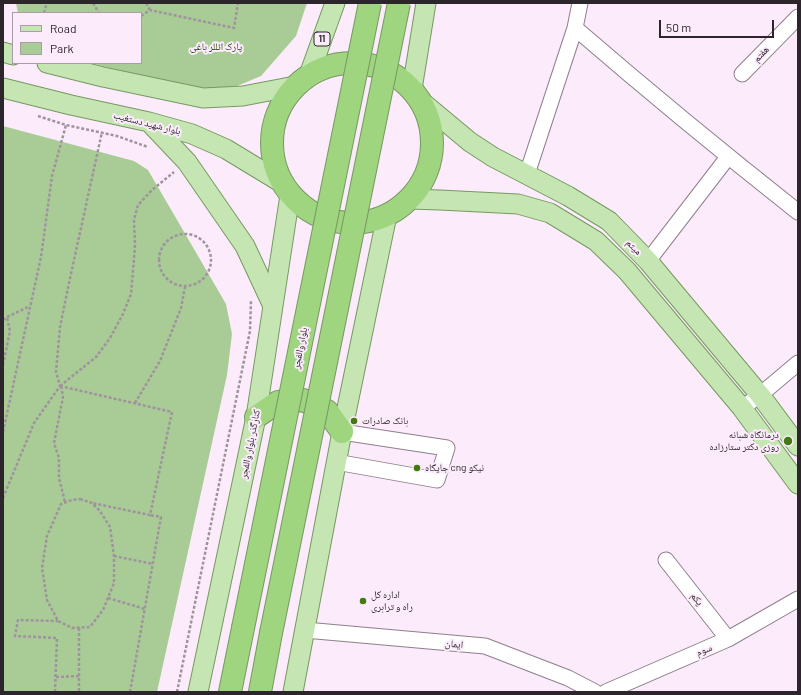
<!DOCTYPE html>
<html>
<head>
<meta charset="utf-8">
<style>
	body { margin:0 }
	#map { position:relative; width:801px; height:695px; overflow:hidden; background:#fcecfb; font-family:Barlow,sans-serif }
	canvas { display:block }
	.frame { position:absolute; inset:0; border:4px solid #2c262c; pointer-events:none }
	.legend { position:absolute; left:12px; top:12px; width:130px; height:52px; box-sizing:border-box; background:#fcecfb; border:1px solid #a99da8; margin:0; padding:5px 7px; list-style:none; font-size:12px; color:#2c262c }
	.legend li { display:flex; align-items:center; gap:8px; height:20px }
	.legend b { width:20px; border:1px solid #a99da8 }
	.scale { position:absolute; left:659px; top:20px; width:115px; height:18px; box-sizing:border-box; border:2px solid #2c262c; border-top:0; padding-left:5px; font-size:12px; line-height:14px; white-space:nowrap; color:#2c262c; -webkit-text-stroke:3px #fcecfb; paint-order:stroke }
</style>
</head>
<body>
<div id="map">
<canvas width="801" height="695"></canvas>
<div class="frame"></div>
<ul class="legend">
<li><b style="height:5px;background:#c5e6b2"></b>Road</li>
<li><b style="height:11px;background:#a9cc96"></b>Park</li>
</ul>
<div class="scale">50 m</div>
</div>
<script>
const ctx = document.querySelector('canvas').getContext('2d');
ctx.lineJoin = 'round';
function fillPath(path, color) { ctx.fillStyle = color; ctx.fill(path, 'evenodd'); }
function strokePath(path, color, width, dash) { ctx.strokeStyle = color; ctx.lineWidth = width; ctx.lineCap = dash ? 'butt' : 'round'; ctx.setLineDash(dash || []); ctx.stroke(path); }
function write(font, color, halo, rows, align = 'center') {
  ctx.font = font + ' Barlow,"Noto Naskh Arabic",sans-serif'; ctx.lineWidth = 4; ctx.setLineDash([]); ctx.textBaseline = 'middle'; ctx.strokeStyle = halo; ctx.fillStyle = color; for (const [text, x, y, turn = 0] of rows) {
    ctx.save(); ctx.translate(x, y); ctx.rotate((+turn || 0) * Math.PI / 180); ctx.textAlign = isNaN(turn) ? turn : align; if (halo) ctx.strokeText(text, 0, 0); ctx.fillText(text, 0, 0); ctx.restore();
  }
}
const green = new Path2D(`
	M16,3H307L296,36L261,76L223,92L175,86L92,63H141V13H18Z
	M3,126L134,161L148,170L226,304L232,334L227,375L157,692H3Z`);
const path = new Path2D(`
	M93,3L99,13
	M146,3L150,10
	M44,13L47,3
	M141,16L150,10L234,28L238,3
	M38,116L66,125L117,136L148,147
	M159 260a26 26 0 1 1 52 0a26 26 0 1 1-52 0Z
	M3,320L7,317L30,306
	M3,365L10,331L7,317
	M60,386L172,412L150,515L92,503
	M60,386L96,357L110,338L123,314L131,294L135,246L134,220L138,205L152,190L174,172
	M61,386L63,397L54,443L59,458V478L65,502
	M135,403L160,361L181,308L185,287
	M3,432L41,257L52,176L66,125
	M3,498L34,423L60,386L56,372L60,327L69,283L102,132
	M80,499L92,503L100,511L110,527L114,556V583L103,610L90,627L72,628L58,621L47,600L42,568L47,536L61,504L72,500Z
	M114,556L153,564
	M108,598L145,609
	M79,628V692
	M56,677L79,676
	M55,692L57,638L15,636L18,620L58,621
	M130,692L161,517L150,515
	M177,692L250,331L251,300`);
const minor = new Path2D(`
	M575,28C648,91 722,152 798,212
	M742,74L798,17
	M527,174L575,28L580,3
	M648,261L728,157
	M742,408L760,395L798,363
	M336,462L437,480L447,448L342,432
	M666,560L728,639
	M305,630L485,646L568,678L595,692
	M606,692L728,639L798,599`);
const major = new Path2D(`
	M3,52L13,55
	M47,63L103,77L203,98L243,96L295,86
	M309,75L335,3
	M3,88L71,105L149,122L192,134L226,149L282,183
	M412,89L426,3
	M422,102L470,142L493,157L568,196L609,221L648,261L760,395L798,446
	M150,123L187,162L245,246L273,306
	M409,199L440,200L518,204L550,213L596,241L627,271L742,408L798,484
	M198,692L256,417L290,195
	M293,692L342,432L387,215`);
const highway = new Path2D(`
	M272 143a80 80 0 1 1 160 0a80 80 0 1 1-160 0Z
	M256,417L278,402L303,400L327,411L342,432
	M230,692L243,628
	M260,692L271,633`);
const highwayBridge = new Path2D(`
	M243,628L370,3
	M271,633L399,3`);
const markers = [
	[354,421,4,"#427a10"],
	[788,441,5,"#427a10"],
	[417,468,4,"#427a10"],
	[363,601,4,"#427a10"]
];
const shields = [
	[322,39,16]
];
const shieldNames = [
	["11",322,39]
];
const parkNames = [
	["پارک ائللر باغی",216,47]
];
const streetNames = [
	["هفتم",761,54,-46],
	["بلوار شهید دستغیب",147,123,14],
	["میثم",634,247,45],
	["بلوار والفجر",300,348,-79],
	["کنارگذر بلوار والفجر",250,444,-79],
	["یکم",697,599,51],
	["ایمان",454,644,5],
	["سوم",704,650,-23]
];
const poiNames = [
	["بانک صادرات",362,421],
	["درمانگاه شبانه",779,435,"right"],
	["روزی دکتر ستارزاده",779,447,"right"],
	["جایگاه cng نیکو",425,468],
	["اداره کل",371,595],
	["راه و ترابری",371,607]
];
fillPath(green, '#a9cc96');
strokePath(minor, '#8e7f8c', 17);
strokePath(major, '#779862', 21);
strokePath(highway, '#779862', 24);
strokePath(path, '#9f939e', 2.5, [3, 2]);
strokePath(minor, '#fff', 15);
strokePath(major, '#c5e6b2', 19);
strokePath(highway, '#9fd57f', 22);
strokePath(highwayBridge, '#779862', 24, []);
strokePath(highwayBridge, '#9fd57f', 22);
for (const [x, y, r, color] of markers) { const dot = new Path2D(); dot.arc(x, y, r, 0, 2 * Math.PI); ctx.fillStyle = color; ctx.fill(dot); strokePath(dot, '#fcecfb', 1.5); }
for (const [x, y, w] of shields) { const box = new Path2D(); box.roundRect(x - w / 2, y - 7, w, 14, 3); ctx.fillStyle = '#fcecfb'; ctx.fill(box); strokePath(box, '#2c262c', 1); }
write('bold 9px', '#2c262c', null, shieldNames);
write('10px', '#1c3d00', '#fcecfb', parkNames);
write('10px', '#2c262c', '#fcecfb', streetNames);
write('10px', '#2c262c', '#fcecfb', poiNames, 'left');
</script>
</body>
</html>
